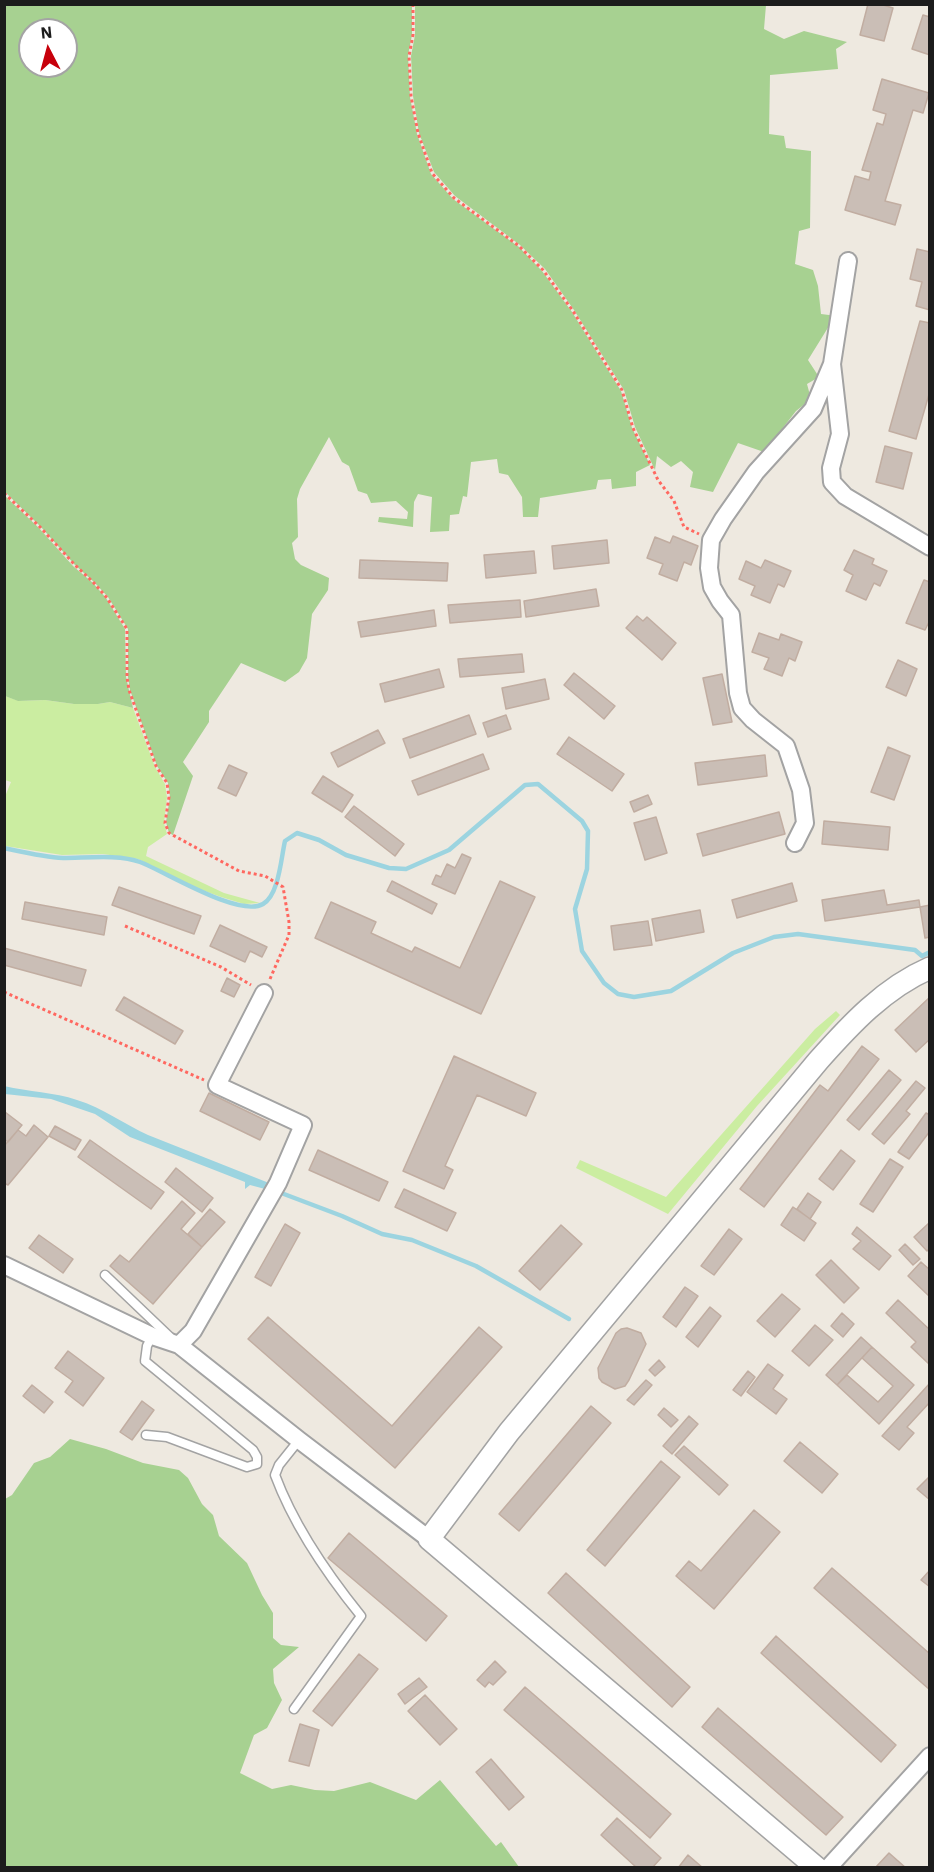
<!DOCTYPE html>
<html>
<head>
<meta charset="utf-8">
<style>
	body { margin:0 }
	#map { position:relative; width:934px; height:1872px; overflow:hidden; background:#eee9e0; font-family:"IBM Plex Sans",sans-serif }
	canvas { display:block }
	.frame { position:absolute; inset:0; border:6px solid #1c1c1c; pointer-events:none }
	.north { position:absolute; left:18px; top:18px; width:60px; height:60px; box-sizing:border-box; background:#fff; border:2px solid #a4a4a4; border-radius:50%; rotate:354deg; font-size:16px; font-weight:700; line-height:24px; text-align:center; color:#1c1c1c }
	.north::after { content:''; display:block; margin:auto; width:21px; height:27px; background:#c7000b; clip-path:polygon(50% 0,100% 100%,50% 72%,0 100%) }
</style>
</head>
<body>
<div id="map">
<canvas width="934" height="1872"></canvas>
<div class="frame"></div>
<div class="north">N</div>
</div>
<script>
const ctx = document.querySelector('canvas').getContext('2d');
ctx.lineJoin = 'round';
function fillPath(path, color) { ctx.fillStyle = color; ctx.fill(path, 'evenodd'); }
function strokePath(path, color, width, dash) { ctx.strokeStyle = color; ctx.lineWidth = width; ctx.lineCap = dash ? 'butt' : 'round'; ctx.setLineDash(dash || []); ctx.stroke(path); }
const grass = new Path2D(`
	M5,696L19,701L45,700L74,704H98L110,702L133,708L155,767L165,784L167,797L164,823L167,834L148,847L146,856L224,893L260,903L244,904L221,897L199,889L138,859L103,854L62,855L5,846L4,799L11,782L5,780Z
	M836,1011L840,1015L757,1106L668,1214L576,1168L580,1160L666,1197L815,1029Z`);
const forest = new Path2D(`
	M4,5H412V35L408,55L410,97L417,134L431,174L453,199L519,247L542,271L572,312L621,391L632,428L650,465L636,472V486L612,489L611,479L598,480L596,489L540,498L538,517H523L522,497L508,475L499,473L497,459L471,462L467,497L463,496L459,514L450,515L449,531L430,532L432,497L418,494L414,502L413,527L378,522L379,517L407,519L408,512L396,501L371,503L367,494L358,491L349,466L342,462L329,437L300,489L297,499L298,537L292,543L295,559L301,565L329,578L328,590L312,614L307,658L299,672L285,682L241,663L209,711V722L183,762L193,776L173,835L169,833L166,822L170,797L168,783L157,766L130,690L128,677V629L108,597L94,582L75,565L41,527L5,492ZM30,30H66V66H30Z
	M415,5H766L764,29L784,39L804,31L847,42L836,49L838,69L770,75L769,134L784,136L786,148L811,151L810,228L799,231L795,264L813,270L818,286L821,314L837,316L835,328L829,326L808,360L819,377L807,384L811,399L796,411L764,452L738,443L713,492L690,487L693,472L681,461L671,467L657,456L655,470L635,427L624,390L574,310L545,269L520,245L455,196L434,172L419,133L413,96L411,56L415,35Z
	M4,495L39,528L73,566L93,583L106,598L125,629L126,677L133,708L110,702L98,704H74L45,700L18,701L5,696Z
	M70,1439L106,1449L143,1463L179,1470L188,1478L202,1504L213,1515L219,1536L247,1563L262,1595L273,1613V1638L281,1645L299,1647L273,1669L274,1683L282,1700L267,1728L254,1735L240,1773L272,1789L291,1785L315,1790L334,1791L370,1782L416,1800L440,1780L496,1846L501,1842L519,1867H5V1499L12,1495L34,1463L50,1457Z`);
const water = new Path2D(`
	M4,1086C29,1092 54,1092 77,1100C103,1108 124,1124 148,1135L269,1183L265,1189L250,1185L245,1189V1182L130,1137L95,1114L51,1099L5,1094Z`);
const stream = new Path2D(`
	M4,848C23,852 44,857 63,858C86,858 119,854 140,862C166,872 239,918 263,904C279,895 281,858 285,841L297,833L319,840L346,855L389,868L406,869L449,850L525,785L538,784L582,821L588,831L587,869L575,909L582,951L604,983L618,994L634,997L671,991L733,953L774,937L798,934L915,950L922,956L930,952
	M276,1191L342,1216L382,1234L412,1240L476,1266L569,1319`);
const building = new Path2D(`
	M868,4H880L893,8L884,41L860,35Z
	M923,15L930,17V55L912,49Z
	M882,79L929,93L923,113L913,110L885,201L901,205L895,225L845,210L855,176L869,180L871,172L862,170L877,123L883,125L886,114L873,110Z
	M917,249L930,252V310L916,306L922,282L910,279Z
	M920,321L930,323V391L916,439L889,431Z
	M885,446L912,453L903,489L876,482Z
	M673,536L698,546L691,565L684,562L677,581L659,574L663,564L647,558L655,537L670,543Z
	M607,540L609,563L554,569L552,546Z
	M854,550L874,559L872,564L887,571L880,586L874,583L866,600L846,591L853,575L844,570Z
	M534,551L536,573L486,578L484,555Z
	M360,560L448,563L447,581L359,578Z
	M765,560L791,571L784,587L778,584L770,603L751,595L755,586L739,579L746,561L761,568Z
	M924,580L930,582V620L925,630L906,623Z
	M596,589L599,606L526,617L524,601Z
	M520,600L521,617L450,623L448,605Z
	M434,610L436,626L361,637L358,622Z
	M637,616L643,621L647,617L676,643L662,660L626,628Z
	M759,633L779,640L781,634L802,642L795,661L789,658L782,676L764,669L769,658L752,652Z
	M522,654L524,672L460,677L458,659Z
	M898,660L917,669L906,696L886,687Z
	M439,669L444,687L385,702L380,684Z
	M574,673L615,706L604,719L564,685Z
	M722,674L732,722L713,725L703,678Z
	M545,679L549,699L506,709L502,688Z
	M469,715L476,734L410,758L403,739Z
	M506,715L511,729L488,737L483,723Z
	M378,730L385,743L338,767L331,753Z
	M569,737L624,774L612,791L557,754Z
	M888,747L910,756L894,800L871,792Z
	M483,754L489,769L418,795L412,781Z
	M765,755L767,776L698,785L695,763Z
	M229,765L247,773L236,796L218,788Z
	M323,776L353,795L342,812L312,793Z
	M648,795L652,804L634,812L630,802Z
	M354,806L404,844L395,856L345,817Z
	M779,812L785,834L703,856L697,834Z
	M656,817L667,853L645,860L634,823Z
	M824,821L890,827L888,850L822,844Z
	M462,854L471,858L455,894L432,884L436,875L441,877L447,864L455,868Z
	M392,881L437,904L432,914L387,891Z
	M500,881L535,897L481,1014L315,938L331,902L376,922L371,933L412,952L415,947L460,968Z
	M792,883L797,901L737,918L732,900Z
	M119,887L201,916L194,934L112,905Z
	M884,890L887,905L919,900L920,907L825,921L822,900Z
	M25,902L107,917L104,935L22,919Z
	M930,905V937L925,938L920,907Z
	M700,910L704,932L656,941L652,919Z
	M648,921L652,945L614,950L611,926Z
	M220,925L267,947L262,957L250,951L245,962L210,946Z
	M4,948L86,970L81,986L4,965Z
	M227,978L240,985L234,997L221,991Z
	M124,997L183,1031L175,1044L116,1010Z
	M930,997V1039L916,1052L895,1030Z
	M862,1046L879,1059L764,1207L740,1189L820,1085L828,1091Z
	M454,1056L536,1093L526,1116L477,1095L445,1166L453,1170L444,1189L403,1171Z
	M889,1070L901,1080L859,1130L847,1120Z
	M916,1081L925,1088L906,1111L910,1114L884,1144L872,1134Z
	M209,1093L269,1122L260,1140L200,1111Z
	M5,1112L22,1125L8,1142L4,1139Z
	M926,1113L930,1115V1131L909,1159L898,1152Z
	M34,1125L48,1137L8,1185L4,1183V1146L18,1130L26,1136Z
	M55,1126L81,1140L75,1150L49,1136Z
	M90,1140L164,1192L151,1209L78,1157Z
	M318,1150L388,1182L379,1201L309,1170Z
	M841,1150L855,1161L833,1190L819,1179Z
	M890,1159L903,1167L873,1212L860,1204Z
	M176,1168L213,1198L202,1212L165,1182Z
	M404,1189L456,1213L447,1231L395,1207Z
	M808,1193L821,1202L810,1219L797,1209Z
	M182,1201L195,1213L181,1229L202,1247L153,1304L110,1266L120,1255L129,1262Z
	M793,1207L816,1223L804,1241L781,1225Z
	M210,1209L225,1222L202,1247L188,1234Z
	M930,1222V1248L927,1251L914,1237Z
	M285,1224L300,1233L271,1286L255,1277Z
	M561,1225L582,1244L540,1290L519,1271Z
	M857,1227L891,1256L879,1270L853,1249L861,1241L852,1234Z
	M729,1229L742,1239L714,1275L701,1266Z
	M39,1235L73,1259L63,1273L29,1248Z
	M905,1244L920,1259L913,1265L899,1250Z
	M831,1260L859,1288L844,1303L816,1275Z
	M921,1262L930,1270V1297L908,1276Z
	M685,1287L698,1296L676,1327L663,1317Z
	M782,1294L800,1309L775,1337L757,1321Z
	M898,1300L930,1330V1365L911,1347L916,1342L886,1313Z
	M710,1307L721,1316L698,1347L686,1337Z
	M842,1313L854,1324L843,1337L831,1326Z
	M268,1317L392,1426L479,1327L502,1347L395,1468L248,1339Z
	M815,1325L833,1340L809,1366L792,1351Z
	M627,1328L641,1333L646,1344L629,1380L625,1386L615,1389L602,1382L599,1378L598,1368L616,1333L621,1329Z
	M861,1337L872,1347L837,1385L826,1375Z
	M872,1347L914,1385L879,1424L837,1385L847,1375L878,1402L893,1386L862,1358Z
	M68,1351L104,1378L83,1406L65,1392L73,1381L55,1368Z
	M659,1360L665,1367L655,1376L649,1370Z
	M768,1364L783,1375L773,1389L787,1399L776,1414L747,1392Z
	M748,1371L755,1377L741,1396L733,1390Z
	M646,1380L652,1385L634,1405L627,1400Z
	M930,1383V1402L907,1427L914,1433L899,1450L882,1436Z
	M32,1385L53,1402L44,1413L23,1396Z
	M142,1401L154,1410L132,1440L120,1432Z
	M591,1406L611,1423L519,1531L499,1514Z
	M664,1408L678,1420L671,1427L658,1415Z
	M689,1416L698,1424L672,1454L663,1446Z
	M800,1442L838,1474L822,1493L784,1461Z
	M684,1446L728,1485L719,1495L675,1455Z
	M661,1461L680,1477L605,1566L587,1550Z
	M930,1476V1500L917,1489Z
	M754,1510L780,1532L714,1609L676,1576L689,1561L701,1571Z
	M349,1533L447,1616L426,1641L328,1558Z
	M832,1568L930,1654V1690L814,1588Z
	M930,1570V1587L921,1580Z
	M566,1573L690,1687L672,1707L548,1593Z
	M776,1636L896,1745L881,1762L761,1653Z
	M359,1654L378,1669L332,1726L313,1711Z
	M495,1661L506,1672L493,1685L489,1682L485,1687L477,1680Z
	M419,1678L427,1687L405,1704L398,1694Z
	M525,1687L671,1814L650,1838L504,1710Z
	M425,1695L457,1729L440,1745L408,1711Z
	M718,1708L843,1817L826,1835L702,1727Z
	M300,1724L319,1730L309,1766L289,1761Z
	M491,1759L524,1797L509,1810L476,1772Z
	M617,1818L661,1858L652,1868H637L601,1835Z
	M889,1853L906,1868H875Z
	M688,1855L703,1868H678Z`);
const path = new Path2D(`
	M413,4V35L409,56L411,96L418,133L432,173L454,198L519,246L543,270L573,311L622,390L633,428L658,480L674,501L684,527L699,534
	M4,493L40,527L75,565L93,582L107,598L127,629V677L129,690L156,766L167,783L169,797L165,823L169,833L239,871L265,876L283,887L289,922V935L270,979
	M125,926L221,967L251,985
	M4,992L204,1080`);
const service = new Path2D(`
	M105,1275L172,1339
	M146,1435L167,1437L247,1467L257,1464V1457L253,1450L145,1361L147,1346L152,1336
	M294,1709L361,1616C327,1574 294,1526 275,1475L279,1465L299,1440`);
const minor = new Path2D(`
	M848,261L832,364L840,434L831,468L832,482L845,496L930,547
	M795,843L805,823L801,790L786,746L753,720L742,708L738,693L731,615L720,601L712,587L709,568L711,540L723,519L756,472L813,409L832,364
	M4,1265L152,1336L179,1345L299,1440L429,1539
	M179,1345L193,1331L278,1183L303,1125L217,1085L264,993
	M828,1868L930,1756`);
const tertiary = new Path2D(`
	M817,1868L429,1539L509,1432L818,1061C850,1025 884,988 930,968`);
fillPath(grass, '#cbeda1');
fillPath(forest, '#a7d191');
fillPath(water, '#9cd4e0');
strokePath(stream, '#9cd4e0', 4.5);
fillPath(building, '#cabeb6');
strokePath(building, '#c1ada1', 1.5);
strokePath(service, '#a3a3a3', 11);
strokePath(minor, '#a3a3a3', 20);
strokePath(tertiary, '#a3a3a3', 24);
strokePath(path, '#ff6860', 3, [3, 3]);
strokePath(service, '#fff', 8);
strokePath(minor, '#fff', 16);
strokePath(tertiary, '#fff', 21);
</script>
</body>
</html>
